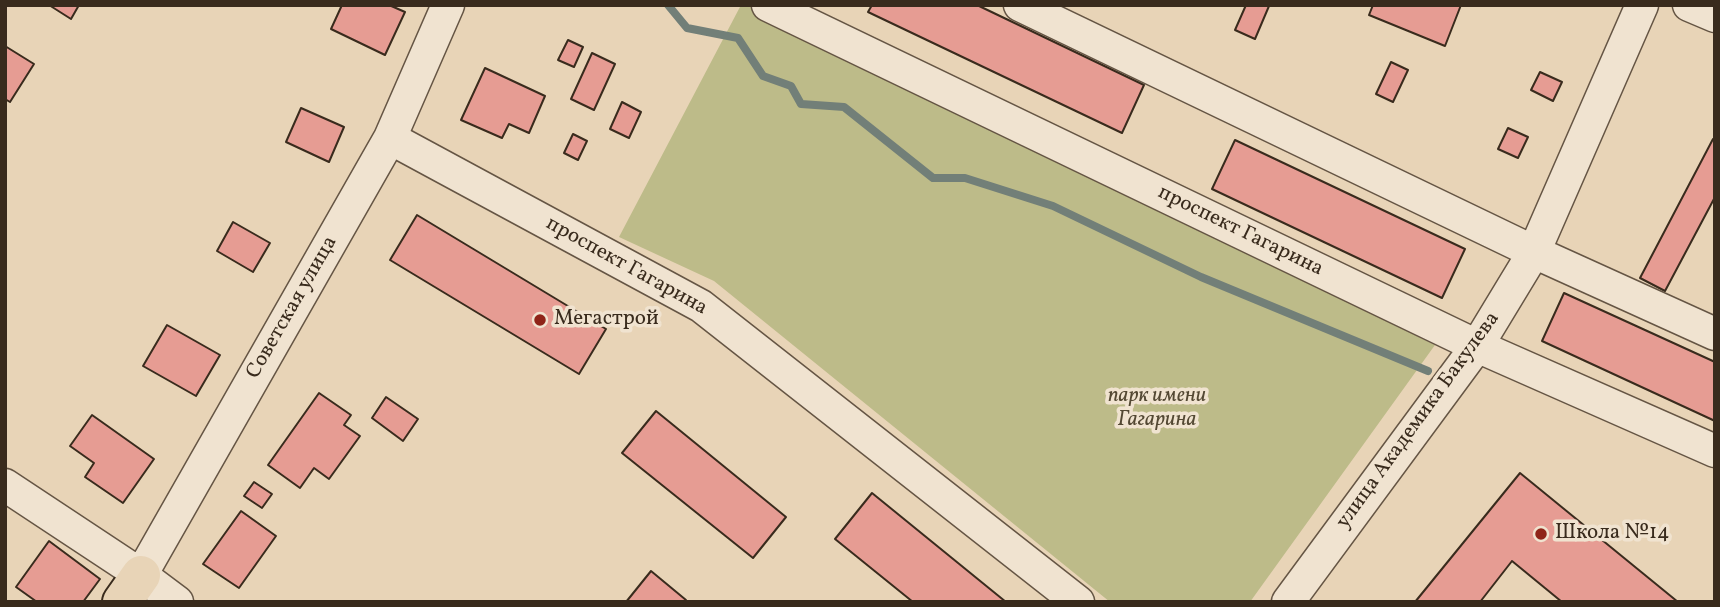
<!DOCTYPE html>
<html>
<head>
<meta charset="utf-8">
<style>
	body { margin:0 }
	#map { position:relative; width:1720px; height:607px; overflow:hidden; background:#e8d4b7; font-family:Vollkorn,serif }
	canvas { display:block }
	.frame { position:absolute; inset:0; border:7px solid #392b1d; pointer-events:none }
</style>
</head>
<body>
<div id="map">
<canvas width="1720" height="607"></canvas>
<div class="frame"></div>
</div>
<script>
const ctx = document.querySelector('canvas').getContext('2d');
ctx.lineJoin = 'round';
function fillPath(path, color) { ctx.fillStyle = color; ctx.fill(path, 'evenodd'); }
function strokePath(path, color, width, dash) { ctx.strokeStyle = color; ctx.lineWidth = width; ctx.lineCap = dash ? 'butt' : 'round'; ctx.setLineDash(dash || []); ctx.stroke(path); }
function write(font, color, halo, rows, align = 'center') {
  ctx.font = font + ' Vollkorn,serif'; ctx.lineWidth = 7; ctx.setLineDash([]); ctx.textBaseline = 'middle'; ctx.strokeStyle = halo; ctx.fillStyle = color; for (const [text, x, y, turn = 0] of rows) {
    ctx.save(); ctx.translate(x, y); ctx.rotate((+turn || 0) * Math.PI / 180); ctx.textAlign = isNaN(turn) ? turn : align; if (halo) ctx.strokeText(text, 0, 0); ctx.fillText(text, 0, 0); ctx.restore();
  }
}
const green = new Path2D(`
	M741,5H746L1435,345L1250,602H1110L714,281L619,237Z`);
const stream = new Path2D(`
	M668,5L687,28L738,38L763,76L791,86L801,104L844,107L933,178H965L1053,206L1201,277L1428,371`);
const building = new Path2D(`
	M49,5H79L71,19Z
	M342,5H389L405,12L385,55L331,29Z
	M872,5H977L1144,85L1122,133L868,12Z
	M1246,5L1269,6L1255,39L1235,30Z
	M1373,5H1461L1445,46L1369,15Z
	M568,40L583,47L574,67L558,60Z
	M5,46L34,64L10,102L5,99Z
	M592,53L615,64L594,110L571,99Z
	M1391,62L1408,70L1393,102L1376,94Z
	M485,68L545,96L529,133L509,124L502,138L461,120Z
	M1540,72L1562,82L1553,101L1531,90Z
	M622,102L641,112L629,138L610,129Z
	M301,108L344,127L329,162L286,142Z
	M1508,128L1528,137L1518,158L1498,149Z
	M573,134L587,141L578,160L564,153Z
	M1713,139L1715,140V197L1665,291L1640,278Z
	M1235,140L1465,249L1442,298L1212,189Z
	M417,215L606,329L579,374L390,260Z
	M233,222L270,243L253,272L217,251Z
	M1564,293L1715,362V421L1542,341Z
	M167,325L220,355L196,396L143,366Z
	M319,393L351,415L344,425L360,436L329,479L314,468L300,488L268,465Z
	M386,397L418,419L403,441L372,418Z
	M656,411L786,517L753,558L622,453Z
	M92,415L154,459L123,503L85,477L94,463L70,446Z
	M1520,473L1678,602H1562L1512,561L1480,602H1415Z
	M254,482L272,494L262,508L244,496Z
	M872,493L1006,602H913L835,539Z
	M241,511L276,536L239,588L203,564Z
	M49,541L100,579L83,602H37L16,587Z
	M651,571L686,600L684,602H626Z`);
const minor = new Path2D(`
	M768,5L1477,346L1715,451
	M1020,5L1534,252L1715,334
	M1689,5L1715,16
	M390,138L701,306L1078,602
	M5,485L141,575L177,602
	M141,575L390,138L448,5
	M1288,602L1477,346L1534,252L1642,5`);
const major = new Path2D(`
	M122,602L141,575`);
const markers = [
	[540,320,7,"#8f2418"],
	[1541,534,7,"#8f2418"]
];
const streetNames = [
	["проспект Гагарина",1240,232,26],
	["проспект Гагарина",626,267,29],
	["Советская улица",293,308,-60],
	["улица Академика Бакулева",1419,421,-54]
];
const poiNames = [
	["Мегастрой",554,320],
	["Школа №14",1555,534]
];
const parkNames = [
	["парк имени",1157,397],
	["Гагарина",1157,421]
];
fillPath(green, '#bdbb89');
strokePath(stream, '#727f78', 8);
fillPath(building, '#e69c93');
strokePath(building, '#392b1d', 2);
strokePath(minor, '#655544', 35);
strokePath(major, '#392b1d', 42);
strokePath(minor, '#f0e3d0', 32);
strokePath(major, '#e8d4b7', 38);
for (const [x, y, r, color] of markers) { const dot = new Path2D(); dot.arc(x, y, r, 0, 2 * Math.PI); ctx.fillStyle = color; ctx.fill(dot); strokePath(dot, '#f0e3d0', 2.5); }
write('21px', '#392b1d', '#f0e3d0', streetNames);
write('21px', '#392b1d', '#f0e3d0', poiNames, 'left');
write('italic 21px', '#534833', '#f0e3d0', parkNames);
</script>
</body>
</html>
